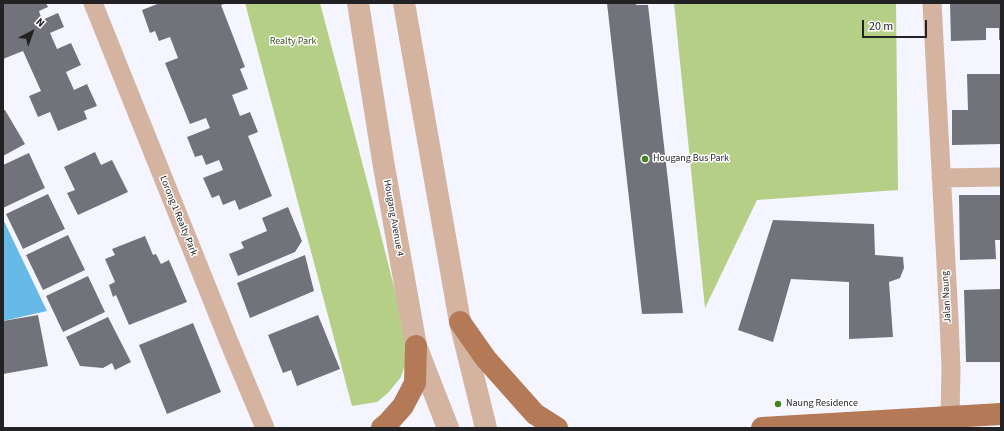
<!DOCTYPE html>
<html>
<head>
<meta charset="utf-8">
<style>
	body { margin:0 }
	#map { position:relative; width:1004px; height:431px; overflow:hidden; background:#f4f5fe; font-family:"Source Sans 3",sans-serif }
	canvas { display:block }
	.frame { position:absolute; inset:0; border:4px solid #222225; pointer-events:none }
	.north { position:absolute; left:12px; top:12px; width:40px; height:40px; -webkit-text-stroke:3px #fff; paint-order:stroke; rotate:41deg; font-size:11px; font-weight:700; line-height:16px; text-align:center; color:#222225 }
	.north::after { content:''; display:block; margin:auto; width:14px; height:18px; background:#222225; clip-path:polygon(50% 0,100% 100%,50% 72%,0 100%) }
	.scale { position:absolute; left:862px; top:20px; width:65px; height:18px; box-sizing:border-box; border:2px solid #222225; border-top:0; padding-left:5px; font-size:12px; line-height:14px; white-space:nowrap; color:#222225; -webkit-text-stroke:3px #fff; paint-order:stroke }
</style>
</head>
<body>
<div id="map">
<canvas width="1004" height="431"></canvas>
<div class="frame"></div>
<div class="north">N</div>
<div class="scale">20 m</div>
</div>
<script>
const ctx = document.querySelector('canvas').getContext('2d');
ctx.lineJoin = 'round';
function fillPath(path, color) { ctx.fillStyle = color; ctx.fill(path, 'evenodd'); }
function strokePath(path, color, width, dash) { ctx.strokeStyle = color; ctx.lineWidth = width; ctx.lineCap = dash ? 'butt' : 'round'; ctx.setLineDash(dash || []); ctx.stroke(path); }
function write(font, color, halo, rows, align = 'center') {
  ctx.font = font + ' "Source Sans 3",sans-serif'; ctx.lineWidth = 3; ctx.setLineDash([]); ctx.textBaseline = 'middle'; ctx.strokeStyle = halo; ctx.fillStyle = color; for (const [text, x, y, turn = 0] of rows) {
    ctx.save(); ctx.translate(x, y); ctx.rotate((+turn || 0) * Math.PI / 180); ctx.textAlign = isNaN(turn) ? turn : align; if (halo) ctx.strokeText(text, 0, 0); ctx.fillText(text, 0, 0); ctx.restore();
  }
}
const green = new Path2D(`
	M245,3H320L371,196L408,342L405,365L401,377L388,393L377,402L352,406Z
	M674,3H896L898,190L757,200L705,308Z`);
const water = new Path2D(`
	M3,219L47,311L3,321Z`);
const building = new Path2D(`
	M3,3H46L48,7L39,11L42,20L58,13L64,27L50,33L57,49L71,43L81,65L66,72L74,90L87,84L97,106L84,111L87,119L58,131L50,112L38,117L29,96L41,91L23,51L3,59Z
	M160,3H227L221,5L245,67L240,69L248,89L232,95L240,116L250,112L258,132L248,136L272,196L239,210L235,200L223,205L219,195L212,198L203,178L223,170L219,160L206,165L202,155L195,157L187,137L210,128L206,118L190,124L165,63L178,58L170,37L159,41L155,31L150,33L142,10Z
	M607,3H636V5H648L683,313L642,314Z
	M950,3H1001V40H999V28H986V40L951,41Z
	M967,74H1001V144L952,145V110H968Z
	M3,110H5L25,144L3,156Z
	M95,152L101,165L112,160L128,192L78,215L67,193L75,190L64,167Z
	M29,153L45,188L3,208V165Z
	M48,194L65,229L23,249L6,214Z
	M959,195H1001V240H995L996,259L960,260Z
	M288,207L302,241L295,252L238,276L229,254L244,248L241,242L267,231L262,218Z
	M773,220L874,224L875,255L903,257L904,268L900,278L889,282L893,337L849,339V282L791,279L773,342L738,330Z
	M68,235L85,270L43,290L26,255Z
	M145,236L153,255L156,254L161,264L169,260L187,302L129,325L116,295L113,297L109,285L115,282L105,259L115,255L112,249Z
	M305,255L314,291L250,318L237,283Z
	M88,276L105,312L63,332L46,296Z
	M1001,289V362H966L964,290Z
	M38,315L48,366L3,374V321Z
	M318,315L340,369L297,386L291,370L283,373L268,335Z
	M108,317L131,362L115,370L112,363L103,368L80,366L66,337Z
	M193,323L221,392L167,414L139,345Z`);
const minor = new Path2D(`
	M93,3L229,342L265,428
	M932,3L949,319L951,369L950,417
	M941,178L1001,177`);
const tertiary = new Path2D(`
	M358,3L383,161L416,346L448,428
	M404,3L460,322L486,428`);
const primary = new Path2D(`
	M460,322L486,359L535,414L557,428
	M382,428L388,423L403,406L415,383L416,346
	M762,428L1001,414`);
const markers = [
	[645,159,4,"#458221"],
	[778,404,4,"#458221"]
];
const parkNames = [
	["Realty Park",293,42]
];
const poiNames = [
	["Hougang Bus Park",653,159],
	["Naung Residence",786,404]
];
const streetNames = [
	["Lorong 1 Realty Park",178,216,68],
	["Hougang Avenue 4",393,218,80],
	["Jalan Naung",947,297,-93]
];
fillPath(green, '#b6cf86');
fillPath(water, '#67bae5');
fillPath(building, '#72737a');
strokePath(minor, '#d4b4a1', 19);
strokePath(tertiary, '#d4b4a1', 22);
strokePath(primary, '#b47a57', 22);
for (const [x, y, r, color] of markers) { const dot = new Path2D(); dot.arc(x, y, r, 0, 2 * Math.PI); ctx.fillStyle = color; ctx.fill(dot); strokePath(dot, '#fff', 1.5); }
write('10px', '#3a4a14', '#fff', parkNames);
write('10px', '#222225', '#fff', poiNames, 'left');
write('10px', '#222225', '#fff', streetNames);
</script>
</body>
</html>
